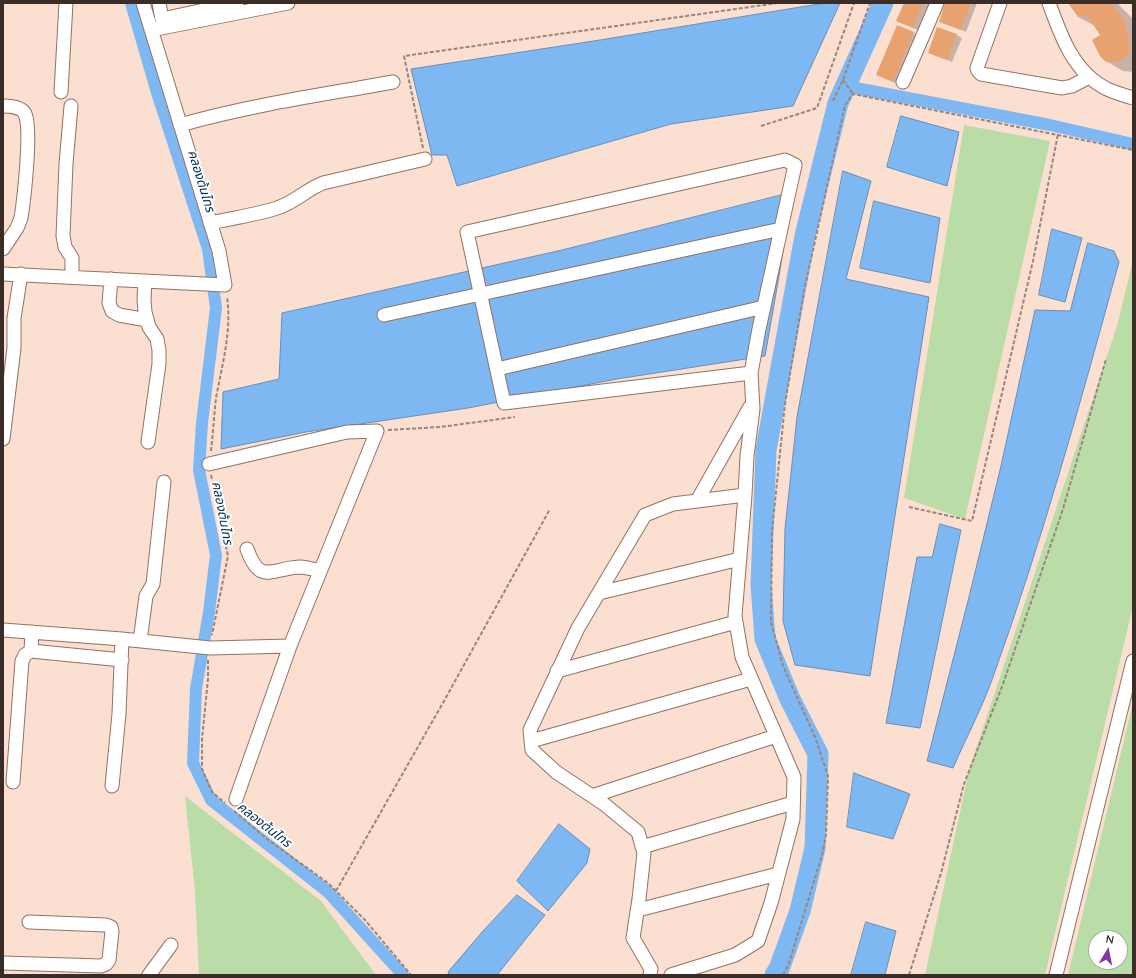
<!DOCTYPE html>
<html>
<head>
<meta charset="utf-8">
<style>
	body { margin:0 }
	#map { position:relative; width:1136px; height:978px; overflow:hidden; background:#fbdfd1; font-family:Quicksand,sans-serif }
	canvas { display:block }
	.frame { position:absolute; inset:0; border:4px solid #3a2c26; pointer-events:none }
	.north { position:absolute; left:1088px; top:930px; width:40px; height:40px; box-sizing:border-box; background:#fff; border:1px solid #b0aba8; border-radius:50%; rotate:10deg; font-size:11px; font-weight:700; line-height:16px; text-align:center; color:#3a2c26 }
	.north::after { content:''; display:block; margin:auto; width:14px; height:18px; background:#8235a6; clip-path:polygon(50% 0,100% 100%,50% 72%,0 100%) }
</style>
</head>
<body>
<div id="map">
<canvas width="1136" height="978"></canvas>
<div class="frame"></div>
<div class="north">N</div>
</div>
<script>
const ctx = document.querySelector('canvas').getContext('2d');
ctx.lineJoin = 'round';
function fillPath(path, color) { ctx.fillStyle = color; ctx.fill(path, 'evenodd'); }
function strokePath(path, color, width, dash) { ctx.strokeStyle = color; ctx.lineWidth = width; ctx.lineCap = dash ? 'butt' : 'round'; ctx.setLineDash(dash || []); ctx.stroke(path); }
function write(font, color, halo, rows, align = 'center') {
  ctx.font = font + ' Quicksand,"Noto Sans Thai",sans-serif'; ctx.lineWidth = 4; ctx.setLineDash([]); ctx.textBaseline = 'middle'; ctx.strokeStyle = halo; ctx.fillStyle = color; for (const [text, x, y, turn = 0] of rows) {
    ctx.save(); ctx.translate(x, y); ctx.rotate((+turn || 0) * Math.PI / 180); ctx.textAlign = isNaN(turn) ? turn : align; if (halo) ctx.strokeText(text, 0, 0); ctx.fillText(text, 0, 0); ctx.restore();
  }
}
const green = new Path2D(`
	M964,125L1050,141L965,519L904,498Z
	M1133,260V606L1045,975H925L969,770L1117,326Z
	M1133,702V975H1068ZM1096,938H1120V962H1096Z
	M185,796L321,901L376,975H199L195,891Z`);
const water = new Path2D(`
	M825,3H840L793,106L671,124L457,186L447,155H432L411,69L600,40Z
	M901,116L959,132L947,186L887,167Z
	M843,171L871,181L846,279L929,297L870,676L795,665L783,621L785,529L797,417Z
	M782,195L791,202L778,282L765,356L617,379L468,408L306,432L221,449L223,392L279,379L282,313L562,250Z
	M874,201L940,218L930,283L860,268Z
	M1052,229L1082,238L1065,302L1039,295Z
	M1088,243L1114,251L1119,262C1081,401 1042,541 993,677C982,708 966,738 953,768L927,761L970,593L1001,466L1035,310L1070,311Z
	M940,524L961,530L920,728L886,723L917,557H932Z
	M854,773L910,794L893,839L847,827Z
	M559,824L590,849L587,863L548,911L517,881Z
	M517,895L545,915L497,975H449L448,972L483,931Z
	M866,922L896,931L885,975H851Z`);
const shadow = new Path2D(`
	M905,3H929L918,30L897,21Z
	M947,3H977L966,32L940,21Z
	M1070,3H1117L1131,17L1133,20V72L1123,71L1106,61L1101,35L1095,26L1078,17Z
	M914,33L918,35L898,84L882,77Z
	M957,35L962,38L952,62L929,53Z`);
const canal = new Path2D(`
	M131,3L158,96L208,249L216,308L202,423L199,470L216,555L209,612L196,689L193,763L211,800L328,892L403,975
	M845,86L1050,125L1133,144`);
const river = new Path2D(`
	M775,975L779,969L800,911L815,848L818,754L790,699L765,639L761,585L766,450L805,236L838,103L883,3`);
const building = new Path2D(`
	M904,3H923L913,28L896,21Z
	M945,3H971L961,30L939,22Z
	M1068,3H1112L1125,22L1129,40L1130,52L1118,63L1106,62L1100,56L1092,40L1100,35L1087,15L1078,17Z
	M897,25L914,32L893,82L876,75Z
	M937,27L957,34L947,60L928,53Z`);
const path = new Path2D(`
	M843,80L853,94
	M833,101L843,80L870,3
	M761,126L817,108L854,3
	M423,148L404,56L778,3
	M388,430L440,427L515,417
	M211,451C213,434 214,416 216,398C222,365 232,331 227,297
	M211,475L228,556L212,635
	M909,507L972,521L1033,261L1058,134
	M208,660V679L202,739V769L212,792L225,803
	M234,811L267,839L328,883L365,920L411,975
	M336,891L444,701L550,509
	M783,975L789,963L822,855L826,835L828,776L815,737L783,666L771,622L772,531L785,404L804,291L845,105L853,94L1133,150
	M909,975L941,873L964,784L1003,684L1063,509L1106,359`);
const minor = new Path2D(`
	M159,3L162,19L237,3
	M1000,3L977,68L978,71L981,74L1062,88L1072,86L1089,77
	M1049,3C1061,36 1073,72 1107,89C1115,93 1124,95 1133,98
	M151,30L288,3
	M903,82L937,3
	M61,92L66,3
	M3,106C10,106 22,107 25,114C32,129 24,199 21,218L17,228L3,249
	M71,106L66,164L63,236L65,247L72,258V277
	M180,125C250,105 321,95 393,82
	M210,223C232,218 256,215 277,208C294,203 307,189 323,183L425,159
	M3,274L225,285L219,251L143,3
	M111,279L109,303L112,311L119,315L147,320
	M145,281L144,300L145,312L149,327L157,339L159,350V364L148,442
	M384,315L781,229
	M497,369L764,307
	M3,439L14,348V318L21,274
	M209,464L347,432L377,431L290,646L236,799
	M697,501L750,407
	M247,549C260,585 270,569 299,567C306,567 313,569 320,571
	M599,593L740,559
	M3,630L122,639L210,648L290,646
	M140,641L146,596L153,584L164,482
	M31,651L122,660
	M557,671L736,622
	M531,741L751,679
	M13,782L22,661L25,655L31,651L32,632
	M112,786L119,714L122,639
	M592,796L776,736
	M642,847L793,803
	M638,910L778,874
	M3,963L101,966L106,964L109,960L112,931L111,927L106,925L29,922
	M149,975L171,945
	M650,975L651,969L633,938L639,899L644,853L638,832L604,804L556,772L532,750L530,730L578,628L645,515L673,504L745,495L747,456L753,409L751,373L759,329L795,165L785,160L467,232L504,403L751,373
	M671,975L735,955L758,941L771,903L793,819L794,777L742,657L736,622L735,616L745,495
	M1056,975L1133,661`);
const waterNames = [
	["คลองต้นไทร",201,181,73],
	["คลองต้นไทร",222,513,79],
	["คลองต้นไทร",264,825,38]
];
fillPath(green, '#badda7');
fillPath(water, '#7db8f3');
strokePath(water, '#698eb6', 1);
fillPath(shadow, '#0003');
strokePath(canal, '#7db8f3', 12);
strokePath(river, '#7db8f3', 21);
fillPath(building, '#e7a26f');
strokePath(minor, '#927263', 15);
strokePath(path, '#9a857b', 2, [4, 2]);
strokePath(minor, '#fff', 13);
write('italic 13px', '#012d53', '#fff', waterNames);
</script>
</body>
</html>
